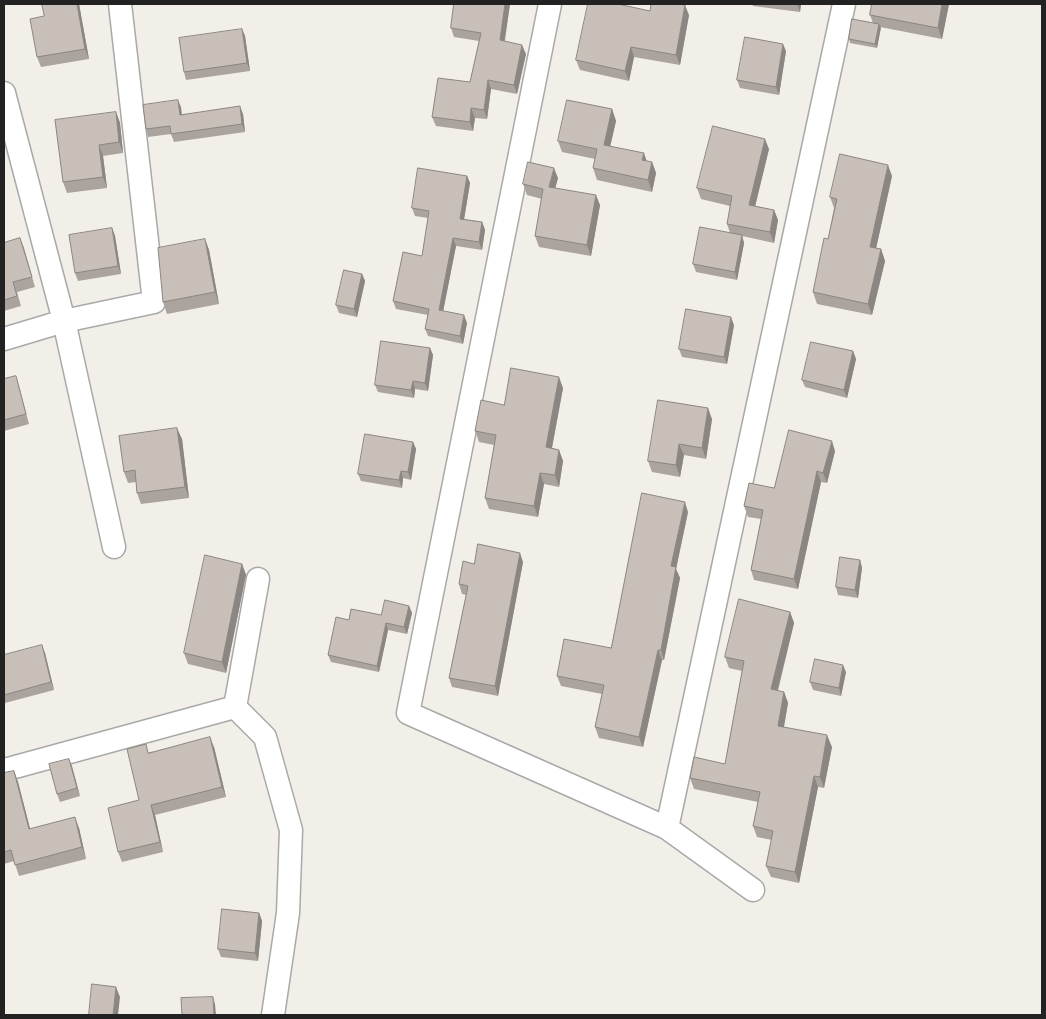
<!DOCTYPE html>
<html>
<head>
<meta charset="utf-8">
<style>
	body { margin:0 }
	#map { position:relative; width:1046px; height:1019px; overflow:hidden; background:#f2efe9; font-family:Roboto,sans-serif }
	canvas { display:block }
	.frame { position:absolute; inset:0; border:5px solid #222; pointer-events:none }
</style>
</head>
<body>
<div id="map">
<canvas width="1046" height="1019"></canvas>
<div class="frame"></div>
</div>
<script>
const ctx = document.querySelector('canvas').getContext('2d');
ctx.lineJoin = 'round';
function strokePath(path, color, width, dash) { ctx.strokeStyle = color; ctx.lineWidth = width; ctx.lineCap = dash ? 'butt' : 'round'; ctx.setLineDash(dash || []); ctx.stroke(path); }
function fillPath(path, color) { ctx.fillStyle = color; ctx.fill(path, 'evenodd'); }
const street = new Path2D(`
	M550,4L408,713L667,828L753,890
	M4,93L64,321L114,547
	M4,339L64,321L154,302L120,4
	M235,707L258,579
	M4,770L235,707L265,737L291,830L288,913L273,1015
	M667,828L844,4`);
const wall = new Path2D(`
	M79,4L89,59L41,67L37,57L44,16Z
	M454,4H510L505,41L526,54L517,94L491,89L487,119L475,118L473,131L436,126L432,117L470,82L479,41L454,37L451,28Z
	M752,4H801L800,12L753,6Z
	M872,4H949L942,39L880,27L877,48L850,43L849,39L873,23L870,15Z
	M650,11L689,15L680,65L634,57L629,81L580,70L576,60Z
	M242,29L245,36L250,71L186,80L184,72Z
	M786,51L779,95L740,88L737,80Z
	M181,107V115L243,114L245,132L174,142L171,134L148,137L146,129Z
	M612,109L616,121L610,146L646,161L652,162L656,173L652,192L597,180L593,168L595,159L562,152L558,141Z
	M116,112L120,123L123,153L103,156L107,188L67,193L63,182Z
	M769,149L755,206L774,210L778,220L774,243L742,236L744,243L737,280L696,272L693,264L730,233L727,224L730,206L701,199L697,188Z
	M467,176L470,183L464,219L482,222L485,230L482,250L456,246L443,311L467,323L463,344L428,336L425,329L428,315L396,309L393,301L422,256L428,218L415,216L412,208Z
	M892,176L876,248L881,249L885,261L872,315L817,304L813,292L828,239L834,208L830,197Z
	M558,178L555,188L600,205L591,256L539,247L535,236L542,199L527,195L523,184Z
	M112,228L115,236L121,274L78,281L75,273Z
	M20,238L35,287L17,292L21,306L4,311V243Z
	M205,239L209,250L219,304L167,314L163,302Z
	M362,274L365,281L357,317L339,313L336,305Z
	M734,325L727,364L682,357L679,349Z
	M430,348L433,355L428,391L415,389L414,398L378,392L375,385Z
	M853,351L856,359L847,398L805,387L802,380Z
	M16,376L19,386L29,424L4,431V379Z
	M563,388L552,448L559,450L563,461L559,487L544,484L538,517L489,509L485,498L494,445L479,442L475,431L504,405Z
	M712,419L706,459L684,455L680,477L652,472L648,461Z
	M182,439L189,498L141,504L137,493L136,482L128,483L124,472Z
	M413,442L416,449L411,480L403,478L402,488L361,481L358,474Z
	M835,451L827,483L821,482L798,589L754,580L751,570L761,519L748,517L744,506Z
	M688,512L676,569L680,578L664,660H662L643,747L599,738L595,727L602,694L561,686L557,676L611,648Z
	M860,560L862,568L858,598L838,595L836,587Z
	M523,562L498,696L452,687L449,678L466,595L462,594L459,584L474,564Z
	M242,564L246,575L226,673L188,664L184,653Z
	M409,606L412,613L407,634L388,630L379,672L331,662L328,655L349,620L381,615Z
	M790,612L794,623L778,691L784,692L788,703L784,727L832,747L824,788L818,787L799,883L771,877L766,866L772,840L757,837L753,826L758,802L694,789L690,778L725,764L742,671L729,668L725,657Z
	M45,653L54,690L5,703L4,700V655Z
	M846,672L841,696L813,690L810,682Z
	M214,747L226,797L155,815L163,852L122,862L118,852L139,800L149,752Z
	M69,759L80,796L60,802L57,794Z
	M14,771L18,782L30,829L79,828L86,859L19,876L14,861L4,864V773Z
	M259,913L262,921L258,961L221,957L218,949Z`);
const shadedWall = new Path2D(`
	M77,4H79L89,59L85,49Z
	M505,4H510L503,49L500,40Z
	M797,4H801L800,12Z
	M942,4H949L942,39L938,28Z
	M685,5L689,15L680,65L676,55Z
	M879,24L881,28L877,48L875,44Z
	M242,29L245,36L250,71L247,63Z
	M783,44L786,51L779,95L776,87Z
	M522,45L526,54L517,94L514,85Z
	M631,47L634,57L629,81L625,71Z
	M488,80L491,89L487,119L484,110Z
	M178,100L181,107L183,123L180,115Z
	M240,106L243,114L245,132L242,124Z
	M471,108L475,118L473,131L470,122Z
	M612,109L616,121L608,156L604,145Z
	M116,112L120,123L123,153L119,142Z
	M765,139L769,149L753,215L749,205Z
	M99,145L103,156L107,188L103,177Z
	M644,153L648,165L642,160Z
	M652,162L656,173L652,192L648,180Z
	M888,165L892,176L874,258L870,247Z
	M554,168L558,178L553,197L549,187Z
	M467,176L470,183L463,226L460,219Z
	M596,195L600,205L591,256L587,245Z
	M774,210L778,220L774,243L770,232Z
	M482,222L485,230L482,250L479,242Z
	M112,228L115,236L121,274L118,266Z
	M742,235L744,243L737,280L735,272Z
	M20,238L24,248L35,287L32,277Z
	M453,238L456,246L442,317L439,310Z
	M205,239L209,250L219,304L215,292Z
	M881,249L885,261L872,315L868,304Z
	M362,274L365,281L357,317L354,309Z
	M464,315L467,323L463,344L460,336Z
	M731,317L734,325L727,364L724,357Z
	M430,348L433,355L428,391L425,383Z
	M853,351L856,359L847,398L844,390Z
	M559,377L563,388L550,458L546,447Z
	M413,381L415,389L414,398L411,390Z
	M708,408L712,419L706,459L702,448Z
	M177,428L182,439L189,498L185,487Z
	M832,441L835,451L827,483L823,473Z
	M413,442L416,449L411,480L408,472Z
	M679,444L684,455L680,477L676,465Z
	M559,450L563,461L559,487L555,475Z
	M401,471L403,478L402,488L399,480Z
	M817,471L821,482L798,589L794,579Z
	M540,473L544,484L538,517L534,506Z
	M685,502L688,512L676,569L680,578L664,660L661,650L671,566Z
	M520,553L523,562L498,696L495,686Z
	M860,560L862,568L858,598L855,590Z
	M242,564L246,575L226,673L222,662Z
	M409,606L412,613L407,634L404,627Z
	M790,612L794,623L775,700L771,689Z
	M386,623L388,630L379,672L377,666Z
	M42,645L45,653L54,690L51,682Z
	M658,650L662,660L643,747L639,737Z
	M843,665L846,672L841,696L839,688Z
	M784,692L788,703L782,737L778,726Z
	M827,735L832,747L824,788L820,777Z
	M210,737L214,747L226,797L222,787Z
	M69,759L72,766L80,796L77,788Z
	M14,771L18,782L33,840L29,829Z
	M814,776L818,787L799,883L795,872Z
	M151,805L155,815L163,852L160,842Z
	M75,817L79,828L86,859L82,847Z
	M259,913L262,921L258,961L255,953Z
	M116,987L120,997L118,1015H113Z
	M213,997L215,1004L216,1015H214Z`);
const building = new Path2D(`
	M42,4H77L85,49L37,57L30,19L44,16Z
	M454,4H505L500,40L522,45L514,85L488,80L484,110L471,108L470,122L432,117L438,78L470,82L481,33L451,28Z
	M588,4H618L650,11L651,4H678L685,5L676,55L631,47L625,71L576,60Z
	M872,4H942L938,28L870,15Z
	M852,19L879,24L875,44L849,39Z
	M242,29L247,63L184,72L179,38Z
	M745,37L783,44L776,87L737,80Z
	M178,100L180,115L240,106L242,124L171,134L170,126L146,129L143,105Z
	M567,100L612,109L604,145L644,153L642,160L652,162L648,180L593,168L597,149L558,141Z
	M116,112L119,142L99,145L103,177L63,182L55,120Z
	M713,126L765,139L749,205L774,210L770,232L727,224L732,196L697,188Z
	M840,154L888,165L870,247L881,249L868,304L813,292L824,238L828,239L837,199L830,197Z
	M528,162L554,168L549,187L596,195L587,245L535,236L543,189L523,184Z
	M418,168L467,176L460,219L482,222L479,242L453,238L439,310L464,315L460,336L425,329L429,309L393,301L403,252L422,256L429,211L412,208Z
	M700,227L742,235L735,272L693,264Z
	M112,228L118,266L75,273L69,235Z
	M20,238L32,277L13,282L17,296L4,300V243Z
	M205,239L215,292L163,302L158,248Z
	M344,270L362,274L354,309L336,305Z
	M686,309L731,317L724,357L679,349Z
	M381,341L430,348L425,383L413,381L411,390L375,385Z
	M811,342L853,351L844,390L802,380Z
	M511,368L559,377L546,447L559,450L555,475L540,473L534,506L485,498L496,435L475,431L481,400L504,405Z
	M16,376L26,414L4,420V379Z
	M658,400L708,408L702,448L679,444L676,465L648,461Z
	M177,428L185,487L137,493L135,470L124,472L119,436Z
	M789,430L832,441L823,473L817,471L794,579L751,570L763,510L744,506L749,483L774,488Z
	M365,434L413,442L408,472L401,471L399,480L358,474Z
	M642,493L685,502L671,566L676,567L661,650H658L639,737L595,727L604,685L557,676L564,639L611,648Z
	M478,544L520,553L495,686L449,678L468,586L459,584L463,561L474,564Z
	M205,555L242,564L222,662L184,653Z
	M840,557L860,560L855,590L836,587Z
	M739,599L790,612L771,689L784,692L778,726L827,735L820,777L814,776L795,872L766,866L773,831L753,826L760,792L690,778L694,757L725,764L744,661L725,657Z
	M385,600L409,606L404,627L386,623L377,666L328,655L336,617L349,620L351,609L381,615Z
	M42,645L51,682L4,695V655Z
	M815,659L843,665L839,688L810,682Z
	M210,737L222,787L151,805L160,842L118,852L108,808L139,800L127,749L146,744L148,753Z
	M69,759L77,788L57,794L49,764Z
	M14,771L29,829L75,817L82,847L15,865L11,850L4,852V773Z
	M222,909L259,913L255,953L218,949Z
	M92,984L116,987L113,1015H89Z
	M213,997L214,1015H182L181,998Z`);
strokePath(street, '#a9a9a9', 25);
strokePath(street, '#fff', 22);
fillPath(wall, '#aba49e');
fillPath(shadedWall, '#8b8681');
fillPath(building, '#c7bfb8');
strokePath(building, '#8b8681', 1);
</script>
</body>
</html>
